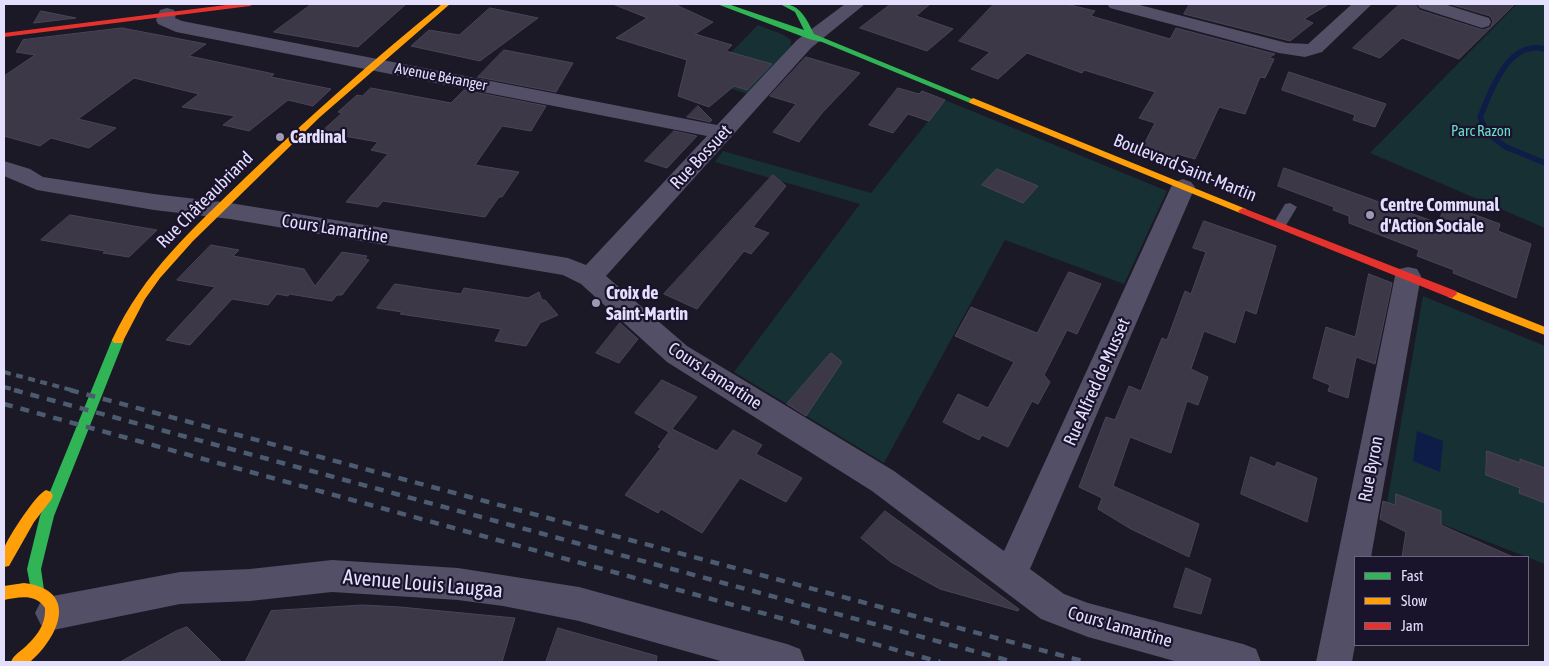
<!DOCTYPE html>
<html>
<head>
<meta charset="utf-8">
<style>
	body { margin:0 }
	#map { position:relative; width:1549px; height:666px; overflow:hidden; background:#1c1926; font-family:"Asap Condensed",sans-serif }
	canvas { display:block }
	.frame { position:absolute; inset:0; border:5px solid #e5dffe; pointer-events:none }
	.legend { position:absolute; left:1354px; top:556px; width:175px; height:90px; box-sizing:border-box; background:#19132c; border:1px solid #6b6580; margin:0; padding:6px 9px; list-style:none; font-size:15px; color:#e5dffe }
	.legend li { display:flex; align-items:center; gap:10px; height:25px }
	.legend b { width:25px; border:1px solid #6b6580 }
</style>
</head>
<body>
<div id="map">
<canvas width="1549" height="666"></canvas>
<div class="frame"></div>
<ul class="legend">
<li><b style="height:6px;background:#30b455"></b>Fast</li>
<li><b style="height:6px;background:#ff9f0a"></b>Slow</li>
<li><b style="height:6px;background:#e5322d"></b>Jam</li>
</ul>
</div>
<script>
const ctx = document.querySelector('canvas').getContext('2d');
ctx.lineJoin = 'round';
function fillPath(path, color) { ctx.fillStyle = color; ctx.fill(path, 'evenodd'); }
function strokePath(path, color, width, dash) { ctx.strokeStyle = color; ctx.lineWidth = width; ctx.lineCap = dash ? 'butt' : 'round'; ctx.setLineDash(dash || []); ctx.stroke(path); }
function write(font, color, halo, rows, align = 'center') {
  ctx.font = font + ' "Asap Condensed",sans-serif'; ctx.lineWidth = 4.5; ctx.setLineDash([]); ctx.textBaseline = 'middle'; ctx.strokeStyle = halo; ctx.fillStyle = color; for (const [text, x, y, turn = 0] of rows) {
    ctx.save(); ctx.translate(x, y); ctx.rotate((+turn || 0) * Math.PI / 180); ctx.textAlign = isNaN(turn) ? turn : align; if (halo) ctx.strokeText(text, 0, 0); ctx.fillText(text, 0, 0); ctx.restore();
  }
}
const green = new Path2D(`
	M1517,4H1545V228L1370,153Z
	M758,25L784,35L791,40V46L748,94L704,80Z
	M945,100L1167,191L1124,284L1005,240L884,463L734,372L860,204L715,162L723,151L871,193Z
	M1423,296L1545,346V564L1387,503Z`);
const water = new Path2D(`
	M1417,431L1443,441L1440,472L1413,461Z`);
const stream = new Path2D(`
	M1545,49C1508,39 1491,91 1480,117L1487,133L1506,147L1545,163`);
const building = new Path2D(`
	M312,4H406L358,47L274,32Z
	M613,4H674L713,22L695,34L732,45L726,51L772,64L747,90L734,86L709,107L678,96L687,60L616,38L647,18Z
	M891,4H930L916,16L953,29L927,51L860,28Z
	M994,4H1066L1095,11L1091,16L1170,39L1176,28L1275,54L1269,58L1274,59L1265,78L1260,77L1245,114L1219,107L1195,159L1177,154L1174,160L1141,150L1155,123L1139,118L1155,92L1084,70L1082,73L1027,53L998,79L971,69L990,52L959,41Z
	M1190,4H1329L1304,19L1313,23L1290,41L1184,14Z
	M1400,4H1415L1419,10L1483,30L1491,27L1493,21L1490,16L1450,4H1515L1459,59L1402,38L1380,58L1353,48Z
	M490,8L538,18L480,61L411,46L429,30L459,35Z
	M41,11L76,18L34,23Z
	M122,28L206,44L189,56L274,74L271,77L331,89L313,106L288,100L249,131L223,125L235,116L182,107L199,94L134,78L78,119L116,128L89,148L51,138L40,146L4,136V76L35,55L16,52L23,40Z
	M504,50L573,63L556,92L478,77Z
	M806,57L860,73L822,113L799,142L773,132L796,104L770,96Z
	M1289,72L1386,104L1375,127L1353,120L1355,115L1282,90Z
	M371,88L451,103L464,90L546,106L531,131L502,126L475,165L519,172L502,197H499L485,217L383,201L378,207L346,202L388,154L371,150L378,142L321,132L342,113L338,112L357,95L362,96Z
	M898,88L919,94L922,91L945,100L929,121L908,114L893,133L869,125Z
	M698,106L712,120L710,122L687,117Z
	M674,131L697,136L667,168L645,161Z
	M1284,168L1438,223L1446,204L1500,224L1498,231L1531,244L1516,298L1453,273L1454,270L1417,256L1419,250L1349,223V216L1333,210L1334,207L1278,186Z
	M997,169L1038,186L1023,203L982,185Z
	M773,175L786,186L753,227L769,233L751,254L744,251L697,309L664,294Z
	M70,215L157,230L129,257L103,253L105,251L41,240Z
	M1204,221L1276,246L1256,314L1245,310L1235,343L1204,331L1191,369L1208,377L1198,405L1187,401L1171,453L1130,437L1113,486L1199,524L1189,557L1131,529L1098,509L1102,498L1079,487L1106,417L1115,420L1129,386L1141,391L1162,338L1167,340L1185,291L1191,294L1206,252L1193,248Z
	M211,245L239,250L233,256L304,269L315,286L342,252L367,256L365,259L369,260L342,295H337L332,301L289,294L288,296L277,294L268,305L232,299L190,345L166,340L215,287L177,280Z
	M1069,272L1101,284L1077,334L1067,330L1044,375L1050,382L1038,404L1032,401L1008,447L982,435L979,440L943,422L958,394L988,408L1014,362L955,336L971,307L1037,333Z
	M1369,274L1392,283L1375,364L1356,357L1348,398L1328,391L1330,385L1313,378L1326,327L1355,337Z
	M395,284L461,294L464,288L528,298L539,292L542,300H545L558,315L540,323L526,346L495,341L501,329L400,314L402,312L377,308Z
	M620,323L638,339L619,363L596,353Z
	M831,353L842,362L806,416L787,404Z
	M662,380L697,397L672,429L717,451L733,430L762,445L756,454L802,478L786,502L740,478L702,533L661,509L658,513L625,495L661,448L658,447L669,432L635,413Z
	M1487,451L1520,463V459L1545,468V503L1519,493L1520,488L1486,475Z
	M1251,457L1275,467L1277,462L1317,478L1307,522L1241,494Z
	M1396,494L1441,511V525L1513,557H1402L1406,532L1380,519L1383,501L1395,505Z
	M885,511L1019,609L1018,611L940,589L891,562L861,538Z
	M1186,568L1211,579L1201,614L1174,607Z
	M363,605L400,607L515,618L502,662H245L271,611Z
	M187,627L222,662H120L176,631Z
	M558,628L657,656L656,662H546Z`);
const lane = new Path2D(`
	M1290,203L1297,207L1285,227H1275L1273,224L1285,204Z`);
const street = new Path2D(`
	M845,4H865L811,48L606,276L687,346L894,471L1004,551L1171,187L1175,182L1183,179L1191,182L1195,187L1030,569L1064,594L1088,603L1243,644L1256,649L1261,662H1178L1088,637L1041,619L872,491L667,362L581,284L563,275L230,219L154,210L37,190L4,176V161L30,169L43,177L154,194L230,203L568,258L586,265L707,136L176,32L158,24L156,20L160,10L167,8L174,10L176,14L175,18L182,21L717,125L797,40Z
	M1107,4H1136L1287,43L1308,44L1352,4H1372L1322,52L1305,57L1279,53L1110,8Z
	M1417,4H1444L1489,18L1491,22L1489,26L1482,28L1420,8Z
	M1408,267L1417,269L1421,276L1371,557H1355V645L1352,662H1316L1395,276L1399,269Z
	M332,560L458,568L579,587L787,644L800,649L805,662H724L579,621L503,606L458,600L332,592L250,601L180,604L53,630L41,625L35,613L41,601L53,596L180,572L250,569Z`);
const fast = new Path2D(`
	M717,4H728L804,30L795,12L780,4C800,3 806,18 814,34L977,101L976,103H970L822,42L809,39Z
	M118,336L122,337L124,340L54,516L41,569L44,590L42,595L37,597L32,595L27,569L40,516L112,340L114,337Z`);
const slow = new Path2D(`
	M442,4H450L320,117L193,241L160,278L145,299L122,343H114L112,340C145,270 192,230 246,177C309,117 374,59 442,4Z
	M973,98L1246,209L1248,211L1246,213H1240L970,103L969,101Z
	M1452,290L1545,327V335L1448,297L1447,294L1448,291Z
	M46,490L51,492L53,496L51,500L34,522L9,566L4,567C4,561 2,553 4,548C9,536 36,494 46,490Z
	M24,583C80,590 59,637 30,662H11C13,656 18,653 24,648C36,637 46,625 45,608C36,593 18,597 4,600V586Z`);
const jam = new Path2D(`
	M234,4H254L250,6L4,37V33Z
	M1243,208L1456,291L1457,294L1452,298L1448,297L1240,213L1238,211Z`);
const railFar1 = new Path2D(`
	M4,372L75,391
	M4,387L19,391`);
const rail = new Path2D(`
	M14,390L1014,662
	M70,390L1086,662
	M4,404L940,662`);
const markers = [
	[280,137,5,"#9f9ab2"],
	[1370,215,5,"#9f9ab2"],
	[596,303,5,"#9f9ab2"]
];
const farStreetnames = [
	["Avenue Béranger",441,77,11]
];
const farParknames = [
	["Parc Razon",1481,131]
];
const poiNames = [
	["Cardinal",290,137],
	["Centre Communal",1380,205],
	["d'Action Sociale",1380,226],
	["Croix de",606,293],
	["Saint-Martin",606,314]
];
const streetNames = [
	["Rue Bossuet",701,157,-47],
	["Boulevard Saint-Martin",1185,168,22],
	["Rue Châteaubriand",205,200,-45],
	["Cours Lamartine",335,229,9],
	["Cours Lamartine",715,376,33],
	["Rue Alfred de Musset",1097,382,-66],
	["Rue Byron",1371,469,-79],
	["Cours Lamartine",1120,627,16]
];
const nearStreetnames = [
	["Avenue Louis Laugaa",423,584,5]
];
fillPath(green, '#173034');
fillPath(water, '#0e1d47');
strokePath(stream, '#0e1d47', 5.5);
fillPath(building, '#3c3847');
strokePath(building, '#4a4458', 1);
fillPath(lane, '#524f66');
fillPath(street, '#524f66');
fillPath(fast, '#30b455');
fillPath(slow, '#ff9f0a');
fillPath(jam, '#e5322d');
strokePath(railFar1, '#4c5b6f', 4, [7, 5.5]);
strokePath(rail, '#4c5b6f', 4.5, [9, 8]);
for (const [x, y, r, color] of markers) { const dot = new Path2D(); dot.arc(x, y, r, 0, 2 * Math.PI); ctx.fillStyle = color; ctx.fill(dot); strokePath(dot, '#19132c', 2); }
write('15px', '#e5dffe', '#19132c', farStreetnames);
write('15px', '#6bddcc', '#19132c', farParknames);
write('bold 18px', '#e5dffe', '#19132c', poiNames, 'left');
write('18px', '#e5dffe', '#19132c', streetNames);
write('21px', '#e5dffe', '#19132c', nearStreetnames);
</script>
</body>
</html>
